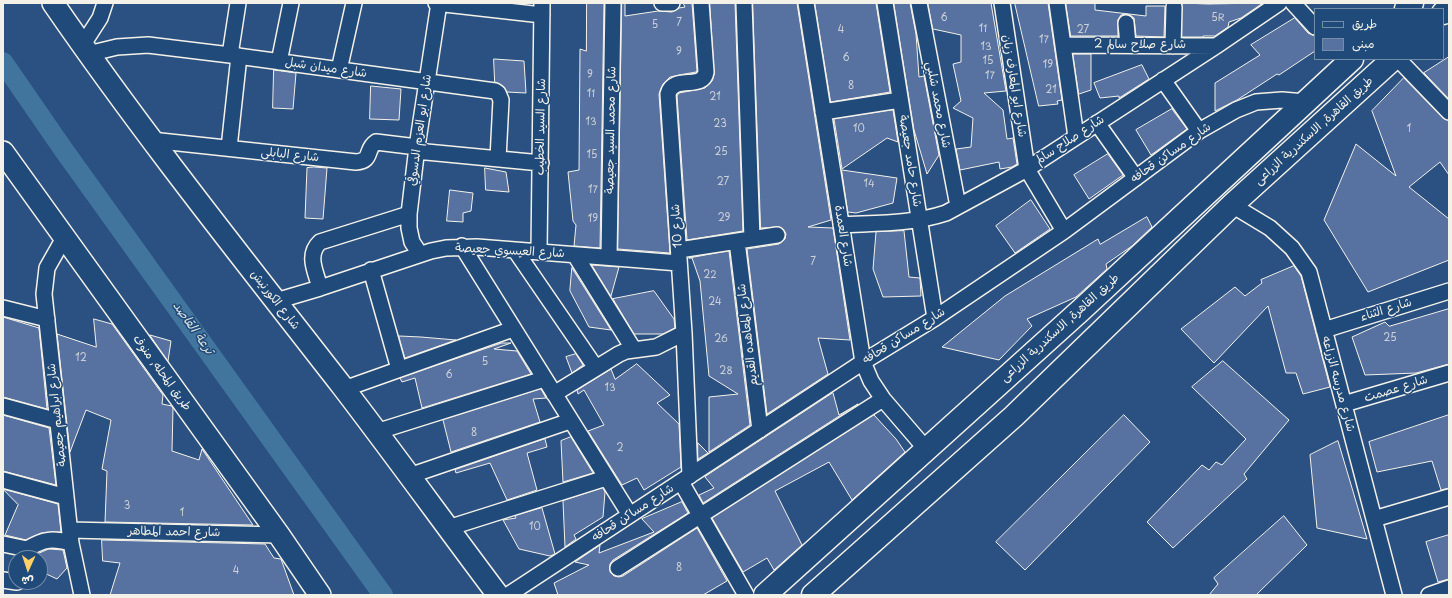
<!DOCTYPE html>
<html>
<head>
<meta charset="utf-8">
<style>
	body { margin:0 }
	#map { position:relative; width:1452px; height:598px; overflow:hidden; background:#2a5182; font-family:"Playpen Sans","Playpen Sans Arabic",sans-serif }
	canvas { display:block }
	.frame { position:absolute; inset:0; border:4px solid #f4f1e8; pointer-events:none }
	.legend { position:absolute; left:1314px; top:8px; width:130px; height:52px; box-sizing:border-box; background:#1f4a7a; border:1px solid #748da6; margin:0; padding:5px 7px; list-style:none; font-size:12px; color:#f4f1e8 }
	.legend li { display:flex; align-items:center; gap:8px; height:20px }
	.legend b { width:20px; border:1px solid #748da6 }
	.north { position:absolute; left:8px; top:550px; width:40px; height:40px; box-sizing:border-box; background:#1f4a7a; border:1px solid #748da6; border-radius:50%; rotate:183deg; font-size:11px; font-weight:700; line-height:16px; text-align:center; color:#f4f1e8 }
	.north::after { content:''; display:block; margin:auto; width:14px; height:18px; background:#ffd166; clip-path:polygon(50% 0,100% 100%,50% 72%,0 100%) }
</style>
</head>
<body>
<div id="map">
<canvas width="1452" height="598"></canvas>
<div class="frame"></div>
<ul class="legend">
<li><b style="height:5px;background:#1f4a7a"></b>طريق</li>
<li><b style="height:11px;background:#5772a1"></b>مبنى</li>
</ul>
<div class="north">ش</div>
</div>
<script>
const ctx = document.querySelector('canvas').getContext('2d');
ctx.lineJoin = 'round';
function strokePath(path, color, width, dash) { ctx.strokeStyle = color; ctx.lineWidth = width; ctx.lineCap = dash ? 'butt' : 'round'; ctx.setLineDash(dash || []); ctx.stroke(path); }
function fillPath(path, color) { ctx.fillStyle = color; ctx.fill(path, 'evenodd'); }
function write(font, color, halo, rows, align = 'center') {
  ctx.font = font + ' "Playpen Sans","Playpen Sans Arabic",sans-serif'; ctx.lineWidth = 3; ctx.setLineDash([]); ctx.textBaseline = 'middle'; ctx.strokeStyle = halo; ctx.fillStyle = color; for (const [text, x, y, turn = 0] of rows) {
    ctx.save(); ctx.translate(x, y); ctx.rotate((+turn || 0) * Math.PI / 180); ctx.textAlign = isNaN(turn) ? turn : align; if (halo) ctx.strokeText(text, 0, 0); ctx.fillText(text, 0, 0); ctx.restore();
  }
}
const canal = new Path2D(`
	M3,62L63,149L383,595`);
const building = new Path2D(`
	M587,3H604L600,248L574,246L576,225L573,221L568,172L579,170L580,49L586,51Z
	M622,3H625V16L658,11L672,12L679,8L685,7L683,3H692L697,71L696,72L679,75L670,77L663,84L659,94L670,253L618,249Z
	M710,3H735L743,231L687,240L677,96L679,93L705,88L712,81L714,75Z
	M753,3H797L831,220L808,227L833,228L850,340L818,338L828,374L767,414L747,249L779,244L785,239L786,234L784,230L780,227L761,228Z
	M815,3H876L890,92L831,102Z
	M894,3H910L916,34L919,77L924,76L939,155L927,174L914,130Z
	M928,3H991L1006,91L984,93L1003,110L1007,139L1013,138L1017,164L1012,167L1000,169L999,162L960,170L956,149L971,147L973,118L953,108L961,101L953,64L961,62V35L933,29Z
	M1015,3H1048L1062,100L1057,101L1058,104L1039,106Z
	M1066,3H1095V10L1146,16V6H1165L1164,37L1136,36L1134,18L1130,15L1126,14L1121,15L1118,20V36H1071Z
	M1182,3L1208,4L1263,3L1241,18L1229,22L1228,27L1215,36H1203V37H1182Z
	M1295,18L1308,33L1315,36V51L1279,75L1277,74L1237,100L1215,111V83L1260,55L1251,45Z
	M1073,54H1091V90L1079,94Z
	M1449,57V99L1424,73Z
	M494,59L524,61L526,93L507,92L503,86L495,82Z
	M1142,65L1149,79L1119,98V96L1100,98L1094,83Z
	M274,70L296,73L293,109L273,108Z
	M1404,78L1443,118L1449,121V175L1440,162L1409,187L1449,219V260L1368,292L1324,220L1356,144L1396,176L1372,111Z
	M371,86L401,89L399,120L370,119Z
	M1172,109L1187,129L1151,155L1136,130Z
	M893,110L898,142L887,138L842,169L834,119Z
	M1108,154L1123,175L1089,199L1074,175Z
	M314,167L327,168L323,219L305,218L307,168Z
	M485,168L506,172L509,192L486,190Z
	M842,170L897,178L893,203L856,213L848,212Z
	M450,190L473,193L471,211L463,213V222L447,221Z
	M1031,200L1050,229L1015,253L996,226Z
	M1147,217L1152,227L1132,246L1106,264L1107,269L1076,297L1027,319L1032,326L999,360L942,347L1005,296L1098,239L1100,244Z
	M904,231L909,277L920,278L921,296L883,297L873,269L876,232Z
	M729,251L750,425L709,452V397L738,394L709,376L700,281L692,258H689Z
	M592,265L619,267L611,296Z
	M1294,266L1301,276L1330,387L1303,394L1296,373H1286L1268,306L1214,363L1181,329L1235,287L1245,296L1262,283L1261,280Z
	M572,268L611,330L589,327L570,291Z
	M654,291L674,319L675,328L663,334H634L613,299Z
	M1449,309V364L1416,373L1365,375L1352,337L1385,322L1389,326Z
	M3,317L39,328L47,409L3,397Z
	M94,319L112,324L163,395L162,404L172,406L173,408L172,451L199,460L202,449L253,525L105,522L107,471L102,469L111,420L86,410L70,452L57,334L96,347Z
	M150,335L171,341L168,361Z
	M399,336L421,337L456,340L405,358Z
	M502,343H511L494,349L517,351L531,374L422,408L415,378L402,382L400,378Z
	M576,354L583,365L572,373L566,357Z
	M1223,361L1289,420L1244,474L1247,479L1173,548L1147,522L1202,465L1209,470L1216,462L1222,465L1246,439L1192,387Z
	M637,364L670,395L657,403L679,424L681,467L644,490L637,478L622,485L588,431L604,425L584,390L578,394L577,390L611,369L615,379Z
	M541,389L546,398L533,399L540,422L451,452L443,420Z
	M833,393L839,415L858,404L703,503L699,495L714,488L705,477Z
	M3,415L49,428L56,485L3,471Z
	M874,415L896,439L905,452L852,500L829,462L775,491L802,545L774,570L767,558L743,572L712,518Z
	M1124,415L1150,442L1025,570L996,542Z
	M1449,415V488L1441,490L1432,461L1377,472L1369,442Z
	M571,437L593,473L563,482L561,441Z
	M545,439L547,447L527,453L537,490L507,500L490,463L456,473L455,470Z
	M1338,441L1352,488L1367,539L1317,528L1310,455Z
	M698,443L708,453L698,459Z
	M603,488L605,492L603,517L574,535L576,539L565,547L563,501Z
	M3,489L58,504L61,532L41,533L26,540L5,535L18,505Z
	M682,502L688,513L613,560L610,564V572L614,576L619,577L623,576L697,528L727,581L703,595H558L554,583L589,565L575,562L600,545L599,553L654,532L642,519Z
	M542,508L555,554L550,556L519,549L503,520L516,518L515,516Z
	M1284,516L1307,545L1256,595H1209L1218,584L1214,578Z
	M1449,535V579L1438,582L1426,542Z
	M102,540L265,544L274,558L281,559L294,595H110L120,563L103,561Z
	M49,549L63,550L67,568L57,579L40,571V558H33L34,555L37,554Z`);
const street = new Path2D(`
	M436,3L542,15
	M662,3H672
	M744,3L752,239
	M806,3L863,362L871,381L883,399L926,449
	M885,3L935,318
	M919,3L958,206
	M1002,3L1027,169L1064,231
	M1057,3L1076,137
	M1293,3L1315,27
	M1126,23L1128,45
	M1063,45L1216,46
	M82,46L100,18L105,3
	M1173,46L1174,7
	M88,54L117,47L148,45L230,55L495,91L498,93L501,100L498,159
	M230,55L238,3
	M1398,59L1449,112
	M279,62L291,3
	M339,70L354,3
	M1163,80L1199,131
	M823,112L900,100
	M1097,123L1136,178
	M151,140L356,162C373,161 365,149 376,142L417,147
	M229,148L239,56
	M416,151L541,163
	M1232,205L1270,228L1292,248L1309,272L1394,595
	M841,225C876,223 913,224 946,213L1027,169L1216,46L1279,3
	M64,238L47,268L44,294L71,543L82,595
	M737,241L760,430
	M462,246L630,515
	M515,250L596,368
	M679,250L777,235
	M539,252L542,3
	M420,254L412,242L409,228V214L417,147L439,3
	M575,255L634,350
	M609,257L613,3
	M371,270L399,369
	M320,288C316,272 306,255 320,242L409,214
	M276,301L320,288L431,251L446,248L477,247L679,263
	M3,308L47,319
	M1324,330L1449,291
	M344,389L513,329
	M554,394L619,354L626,351L656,347L684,333
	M1344,404L1449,373
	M3,406L58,421
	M376,432L544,379
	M409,476L570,421
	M690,476L684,333L668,94C673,74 703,91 706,72L701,3
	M3,480L66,497
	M681,482L746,595
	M1374,519L1449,497
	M448,528L606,478
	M70,530L279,535
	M3,544L27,549
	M24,558L27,549C44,539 52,538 71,543
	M618,568L883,399
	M3,580L17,582
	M508,595L863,362L935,318L1064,231L1199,131L1236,110L1256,102L1282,100L1305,102
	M1429,595L1449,588`);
const secondary = new Path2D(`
	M53,3C144,135 244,260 342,386C395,455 446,526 498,595
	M3,152L279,535L320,595`);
const highway = new Path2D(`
	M1406,9L1412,3
	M1443,13L1449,7
	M765,595L1081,310L1352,59
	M813,595L1014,416L1232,205L1393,59`);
const numberNames = [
	["6",944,18],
	["5R",1218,18],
	["7",679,23],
	["5",655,25],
	["11",983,29],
	["4",841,30],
	["27",1083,30],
	["17",1044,40],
	["13",986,47],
	["9",679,52],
	["6",846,58],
	["15",988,61],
	["19",1048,65],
	["9",590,75],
	["17",990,76],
	["8",851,86],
	["21",1051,90],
	["11",591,94],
	["21",715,97],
	["13",591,122],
	["23",720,124],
	["10",859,129],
	["1",1409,129],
	["25",721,152],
	["15",592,155],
	["27",723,182],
	["14",869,184],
	["17",593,190],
	["29",724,218],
	["19",593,219],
	["7",813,262],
	["22",710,275],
	["24",715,302],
	["25",1390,338],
	["26",721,339],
	["12",81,358],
	["5",485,362],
	["28",726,371],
	["6",449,375],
	["13",610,388],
	["8",474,433],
	["2",620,448],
	["3",127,506],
	["1",182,513],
	["10",535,527],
	["8",679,568],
	["4",236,571]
];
const streetNames = [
	["شارع صلاح سالم 2",1140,45],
	["شارع ميدان شبل",326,68,8],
	["شارع ابو المعارف زيان",1014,86,81],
	["شارع محمد شلبي",938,105,79],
	["شارع السيد الخطيب",541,127,-89],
	["شارع ابو العزم الدسوقي",420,130,-82],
	["شارع محمد السيد جعيصة",611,130,-89],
	["طريق القاهرة, الاسكندرية الزراعى",1314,131,-42],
	["شارع صلاح سالم",1070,140,-33],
	["شارع مساكن قحافه",1171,153,-35],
	["شارع البابلى",290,155,6],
	["شارع حامد جعيصة",910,161,81],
	["شارع 10",677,226,-94],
	["شارع العمدة",843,236,81],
	["شارع العيسوي جعيصة",510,251,3],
	["شارع الكورنيش",275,300,52],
	["شارع الثناء",1386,310,-17],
	["طريق القاهرة, الاسكندرية الزراعى",1060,328,-42],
	["شارع المعاهده القديم",748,335,-97],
	["شارع مساكن قحافه",904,336,-32],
	["طريق المحله, منوف",162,373,54],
	["شارع مدرسه الزراعه",1338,384,75],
	["شارع عصمت",1396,389,-17],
	["شارع ابراهيم جعيصة",57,415,-96],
	["شارع مساكن قحافه",633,513,-33],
	["شارع احمد المطاهر",174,532,1]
];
const waterNames = [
	["ترعة القاصد",193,328,55]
];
strokePath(canal, '#41759e', 20);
fillPath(building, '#5772a1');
strokePath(building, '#f4f1e8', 1);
strokePath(street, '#f4f1e8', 18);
strokePath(secondary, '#f4f1e8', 24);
strokePath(highway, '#f4f1e8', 25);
strokePath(street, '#1f4a7a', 15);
strokePath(secondary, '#1f4a7a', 21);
strokePath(highway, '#1f4a7a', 22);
write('10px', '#cdd1d6', null, numberNames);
write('12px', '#f4f1e8', '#1f4a7a', streetNames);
write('italic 13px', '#d9dedd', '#1f4a7a', waterNames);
</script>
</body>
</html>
